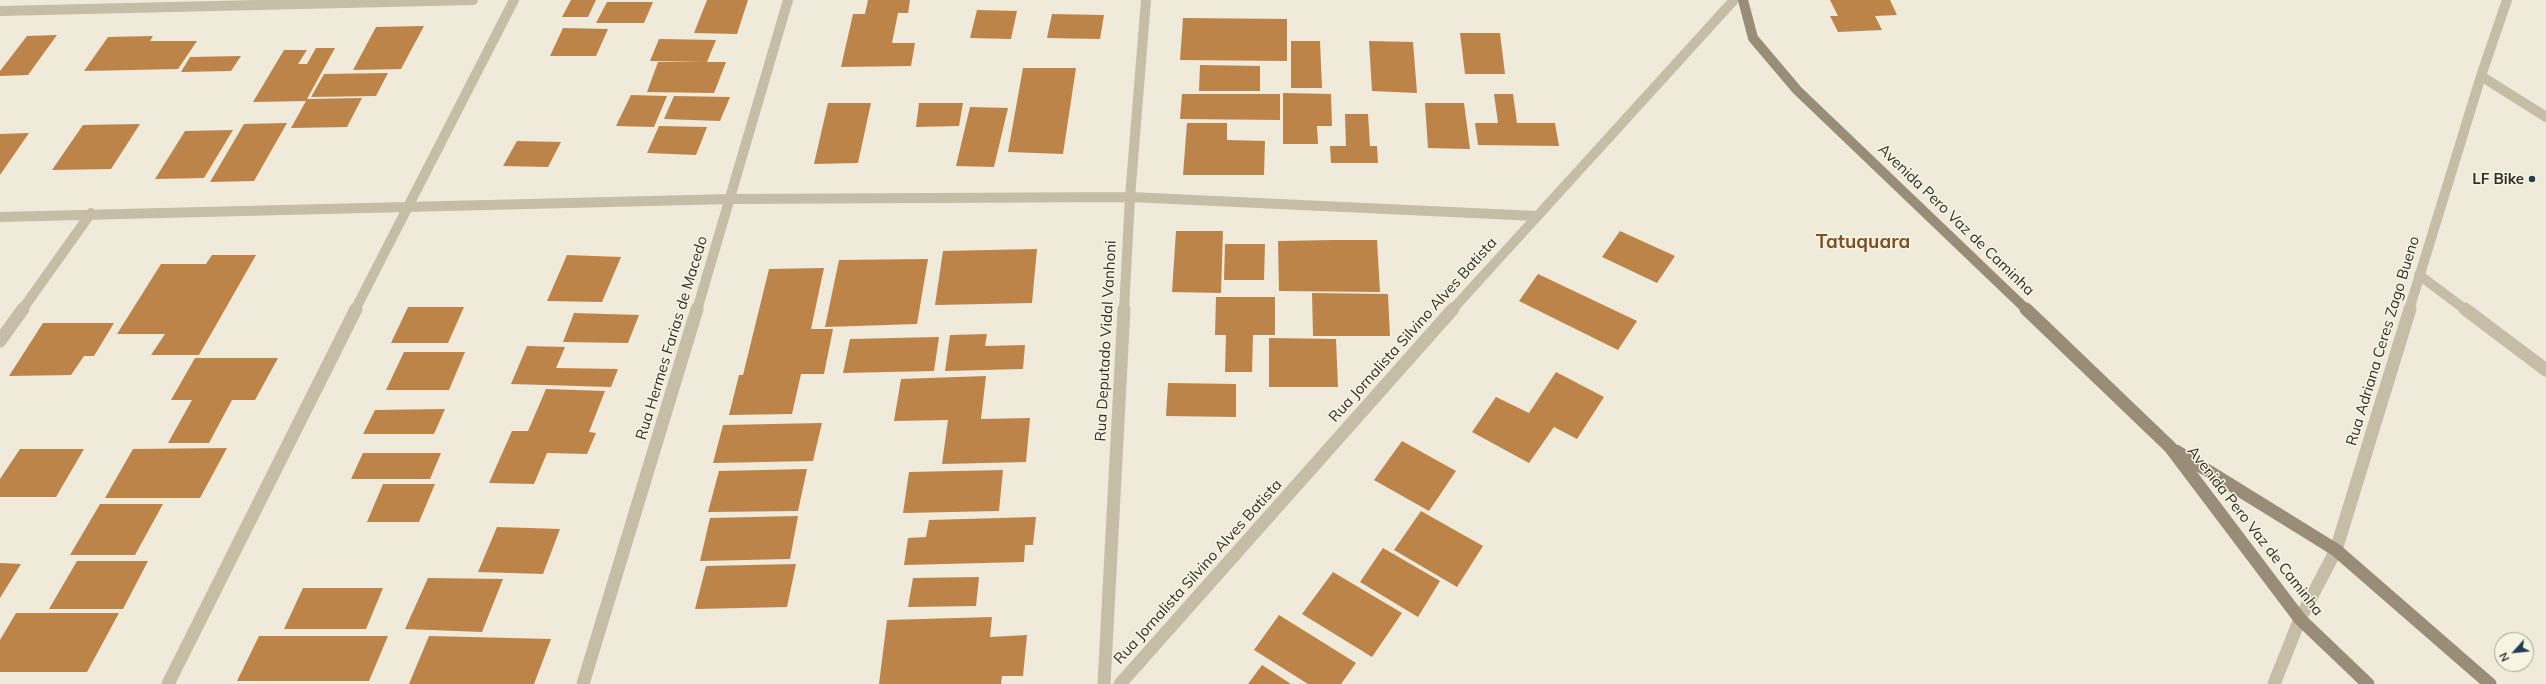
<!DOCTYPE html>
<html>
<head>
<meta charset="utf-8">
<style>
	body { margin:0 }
	#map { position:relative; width:2546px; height:684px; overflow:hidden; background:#efead9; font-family:Mulish,sans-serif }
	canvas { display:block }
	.north { position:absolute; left:2494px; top:632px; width:40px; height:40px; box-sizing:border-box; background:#f7f4e4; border:1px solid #a8a498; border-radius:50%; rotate:243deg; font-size:11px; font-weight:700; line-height:16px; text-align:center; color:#322d26 }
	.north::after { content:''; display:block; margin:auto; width:14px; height:18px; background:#1f4051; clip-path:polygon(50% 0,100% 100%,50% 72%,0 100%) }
</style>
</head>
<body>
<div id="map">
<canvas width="2546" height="684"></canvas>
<div class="north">N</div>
</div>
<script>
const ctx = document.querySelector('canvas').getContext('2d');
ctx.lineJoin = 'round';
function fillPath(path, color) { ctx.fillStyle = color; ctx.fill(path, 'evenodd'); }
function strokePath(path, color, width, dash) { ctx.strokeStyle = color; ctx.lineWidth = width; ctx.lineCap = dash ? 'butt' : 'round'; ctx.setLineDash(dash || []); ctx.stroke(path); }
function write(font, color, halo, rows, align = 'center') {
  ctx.font = font + ' Mulish,sans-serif'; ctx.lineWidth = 3; ctx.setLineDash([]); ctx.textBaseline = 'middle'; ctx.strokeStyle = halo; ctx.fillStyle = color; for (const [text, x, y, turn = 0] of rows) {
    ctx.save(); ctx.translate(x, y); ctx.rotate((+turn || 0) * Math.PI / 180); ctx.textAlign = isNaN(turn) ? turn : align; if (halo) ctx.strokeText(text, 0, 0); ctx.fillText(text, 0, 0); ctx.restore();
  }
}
const building = new Path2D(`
	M571,0H596L588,17H562Z
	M707,0H748L737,34L694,33Z
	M868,0H910L908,13H898L892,43H915L911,66L841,67L853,14H865Z
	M1830,0H1890L1897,15L1875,16L1882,30L1838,32L1830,16H1838Z
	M607,2H653L644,23H596Z
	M977,10L1017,11L1011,39L970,38Z
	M1052,14L1104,15L1100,39L1047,38Z
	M1183,18L1287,19V61L1180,60Z
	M424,26L401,69L353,70L376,27Z
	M563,28L608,29L596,56H550Z
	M1460,33H1500L1505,74H1465Z
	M57,35L28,75L0,76V71L27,36Z
	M153,36L150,41H197L178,69L84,71L108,37Z
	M659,39L716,40L707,62L650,61Z
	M1291,41H1320L1322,88H1291Z
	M1369,41L1413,42L1417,93L1372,91Z
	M316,48H335L307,99L362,98L347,127L291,128L306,101L253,102L284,50H307L298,64H307Z
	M241,56L231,71L181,72L190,57Z
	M658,62H726L714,93L647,92Z
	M1200,65L1260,66V91H1199Z
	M1023,68H1076L1063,154L1008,152Z
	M388,73L376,96L311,97L324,74Z
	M1283,93L1331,94L1332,126H1317L1318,144H1283Z
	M1182,94H1280V120L1180,119Z
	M1494,94H1513L1517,123H1555L1559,146L1478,145L1475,123H1498Z
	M631,95L667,96L654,127L616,126Z
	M674,96L730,97L720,121L664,119Z
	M828,103H871L858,163L814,164Z
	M919,103H963L959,126L916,127Z
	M1425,103H1464L1470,149L1428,148Z
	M970,107L1008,108L994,167L956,166Z
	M1345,114H1368L1370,146H1377L1378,163H1331L1330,146H1346Z
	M287,123L254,181L210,182L244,124Z
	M1187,123H1227V140L1265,141L1264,175H1183Z
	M140,124L111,169L52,170L83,125Z
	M659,126L707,127L696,155L647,153Z
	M233,130L204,178L155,179L185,131Z
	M29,133L0,175V134Z
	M517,141L561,142L548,167L503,166Z
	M1176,231H1223L1221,293L1172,292Z
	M1620,231L1675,256L1657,283L1602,257Z
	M1335,240H1377L1380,292L1279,291L1278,241Z
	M1225,244H1265L1264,280H1224Z
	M1037,249L1032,303L935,305L943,251Z
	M212,255H256L199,355H151L165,334H117L161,264H206Z
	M567,255L621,257L602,302L547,301Z
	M928,259L917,324L825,327L839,260Z
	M824,268L811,329H833L824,374H801L792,414L729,415L739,375H743L769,269Z
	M1538,274L1637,321L1618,350L1519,301Z
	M1312,293L1388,294L1390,336H1313Z
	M1216,297H1275V335H1253L1252,372H1225L1226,335H1215Z
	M408,307H464L448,343H391Z
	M574,313L639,315L628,343L563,342Z
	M43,323H114L94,356H84L71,375L9,376Z
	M987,334L985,346L1025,345L1023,369L945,371L950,335Z
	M939,337L934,371L843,373L850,339Z
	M1269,338L1336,339L1338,387H1269Z
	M527,346L565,347L556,368L618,369L611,387L511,384Z
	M404,352H465L449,390H386Z
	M195,358H278L255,400H232L209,443H168L192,400H171Z
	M1556,372L1604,397L1577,439L1554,427L1529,463L1472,432L1496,397L1529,413Z
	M986,376L981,419L1030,418L1026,462L942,464L948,420L894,421L901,379Z
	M1168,383L1236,384V417L1166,416Z
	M546,389L605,391L589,432L596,433L587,454L547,453L534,484L489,483L512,431H528Z
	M445,409L434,434H363L375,410Z
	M822,423L813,461L713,463L723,425Z
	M1402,441L1456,471L1429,511L1374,480Z
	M227,448L200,498H105L133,449Z
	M20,449H84L56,497H0V479Z
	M363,453H441L430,479H351Z
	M807,469L798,511L708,512L719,471Z
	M1003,470L999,511L903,513L909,472Z
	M383,484H435L419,522H367Z
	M100,504H163L135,555H70Z
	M1421,511L1483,546L1457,587L1394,550Z
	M798,516L790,559L700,561L710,518Z
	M1036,517L1033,545H1025L1024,562L904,565L908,538L926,537L929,520Z
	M497,527L560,529L543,574L478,572Z
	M1383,548L1440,581L1418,617L1360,582Z
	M77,561H148L123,609H49Z
	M0,563L21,564L0,598Z
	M796,564L787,607L695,609L706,566Z
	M1333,572L1402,613L1372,657L1302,614Z
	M979,577L976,606L908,607L913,578Z
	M428,578L503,579L482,632L405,629Z
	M303,588H383L366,629H284Z
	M16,613H119L87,672H0V640Z
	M1279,615L1356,663L1341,684H1308L1254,650Z
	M992,617L990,637L1027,635L1023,676H1002L1001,684H879L887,620Z
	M259,636H388L369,681H237Z
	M429,636L551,639L534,684H409Z
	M1262,665L1291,684H1248Z`);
const streetFar1 = new Path2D(`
	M0,11L473,0
	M2481,76L2546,117
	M0,217L731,199L1130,197L1536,216
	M2419,275L2466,310
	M22,310L91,213
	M355,310L514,0
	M697,310L788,0
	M1124,310L1130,197L1146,0
	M1452,310L1734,0
	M2409,310L2481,76L2507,0`);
const street = new Path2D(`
	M2465,309L2546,370
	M0,341L23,309
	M168,684L356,309
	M583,684L697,309
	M1104,684L1124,309
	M1120,684L1453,309
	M2274,684L2300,619L2336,550L2410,309`);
const secondaryFar1 = new Path2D(`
	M1743,0L1753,38L1797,90L2027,310`);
const secondary = new Path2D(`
	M2026,309L2170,447L2300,619L2368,684
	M2176,451L2336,550L2490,684`);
const markers = [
	[2532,179,4,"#1f4051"]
];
const poiNames = [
	["LF Bike",2524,179]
];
const streetNames = [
	["Avenida Pero Vaz de Caminha",1956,220,44],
	["Rua Jornalista Silvino Alves Batista",1413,330,-48],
	["Rua Hermes Farias de Macedo",672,338,-73],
	["Rua Deputado Vidal Vanhoni",1106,341,-87],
	["Rua Adriana Ceres Zago Bueno",2383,341,-73],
	["Avenida Pero Vaz de Caminha",2255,531,52],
	["Rua Jornalista Silvino Alves Batista",1198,572,-48]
];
const districtNames = [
	["Tatuquara",1863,242]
];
fillPath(building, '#bd8449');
strokePath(streetFar1, '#c6bda6', 10);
strokePath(street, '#c6bda6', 13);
strokePath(secondaryFar1, '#998d78', 10);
strokePath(secondary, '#998d78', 13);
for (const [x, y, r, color] of markers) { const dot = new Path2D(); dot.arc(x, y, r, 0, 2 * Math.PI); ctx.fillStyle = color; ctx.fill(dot); strokePath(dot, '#f7f4e4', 1.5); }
write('bold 15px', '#322d26', '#f7f4e4', poiNames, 'right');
write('15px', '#322d26', '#f7f4e4', streetNames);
write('bold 19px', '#7b5125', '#f7f4e4', districtNames);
</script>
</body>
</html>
